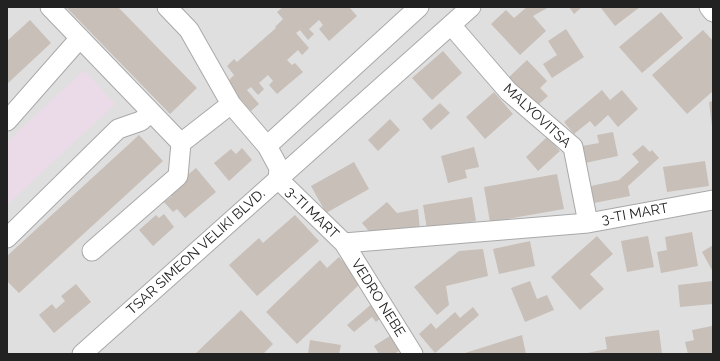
<!DOCTYPE html>
<html>
<head>
<meta charset="utf-8">
<style>
	body { margin:0 }
	#map { position:relative; width:720px; height:361px; overflow:hidden; background:#f2efe9; font-family:Raleway,sans-serif }
	canvas { display:block }
	.frame { position:absolute; inset:0; border:8px solid #222; pointer-events:none }
</style>
</head>
<body>
<div id="map">
<canvas width="720" height="361"></canvas>
<div class="frame"></div>
</div>
<script>
const ctx = document.querySelector('canvas').getContext('2d');
ctx.lineJoin = 'round';
function fillPath(path, color) { ctx.fillStyle = color; ctx.fill(path, 'evenodd'); }
function strokePath(path, color, width, dash) { ctx.strokeStyle = color; ctx.lineWidth = width; ctx.lineCap = dash ? 'butt' : 'round'; ctx.setLineDash(dash || []); ctx.stroke(path); }
function write(font, color, halo, rows, align = 'center') {
  ctx.font = font + ' Raleway,sans-serif'; ctx.lineWidth = 3; ctx.setLineDash([]); ctx.textBaseline = 'middle'; ctx.strokeStyle = halo; ctx.fillStyle = color; for (const [text, x, y, turn = 0] of rows) {
    ctx.save(); ctx.translate(x, y); ctx.rotate((+turn || 0) * Math.PI / 180); ctx.textAlign = isNaN(turn) ? turn : align; if (halo) ctx.strokeText(text, 0, 0); ctx.fillText(text, 0, 0); ctx.restore();
  }
}
const residential = new Path2D(`
	M7,7H713V354H7Z`);
const industrial = new Path2D(`
	M84,70L115,104L7,205V142Z`);
const building = new Path2D(`
	M66,7H118L197,88L170,114Z
	M283,7H349L357,16L329,41L319,29L323,25L319,20L309,29L314,34L308,40L300,30L296,33L309,48L302,55L298,50L287,60L292,65L295,63L303,72L277,94L269,85L273,81L268,75L259,83L264,89L258,95L251,87L247,90L259,104L251,111L226,83L234,75L227,66L234,59L237,62L276,28L275,27L283,19L277,12Z
	M527,7H549L533,16L546,31L520,55L491,24L506,10L514,18Z
	M569,7H582L574,14Z
	M602,7H640L615,26L601,8Z
	M661,12L683,38L642,73L619,47Z
	M30,20L51,43L7,84V41Z
	M566,29L584,57L552,78L543,64L557,55L548,41Z
	M703,30L713,41V91L687,114L652,75Z
	M443,51L462,73L432,100L412,78Z
	M527,60L547,81L540,88L548,96L538,105L526,93L523,96L507,79Z
	M602,90L610,100L622,90L638,109L618,127L608,115L595,127L590,121L574,134L564,122Z
	M494,92L513,114L485,139L466,117Z
	M713,101V126H712L709,102Z
	M440,103L450,113L431,130L422,119Z
	M390,119L400,130L378,151L368,140Z
	M613,132L618,156L585,163L582,146L599,143L597,135Z
	M139,135L163,161L19,293L7,281V256Z
	M547,137L560,151L538,171L526,157Z
	M643,145L650,152L652,150L659,158L628,186L630,196L594,203L591,186L619,180L639,162L632,154Z
	M474,147L479,167L465,170L467,178L448,183L441,156Z
	M242,148L252,160L229,181L214,163L231,149L236,154Z
	M705,161L709,186L667,192L663,167Z
	M354,162L369,189L326,213L311,186Z
	M196,168L216,192L185,218L177,209L173,212L164,202L172,196L168,191Z
	M557,174L564,209L490,222L484,187Z
	M472,197L476,221L427,229L423,205Z
	M387,202L397,213L418,209L420,230L383,237L378,230L372,235L362,223Z
	M164,214L174,227L153,246L139,230L156,215L159,218Z
	M295,215L319,241L257,296L229,265L259,238L263,243Z
	M692,232L698,266L661,273L657,252L667,250L665,237Z
	M597,236L613,254L590,274L604,289L580,310L551,277Z
	M648,236L654,267L627,272L621,241Z
	M530,241L535,266L499,274L493,249Z
	M713,245V272L702,252Z
	M483,249L488,276L446,286L449,305L437,315L414,287L459,251Z
	M339,257L362,282L297,344L266,312L320,260L327,268Z
	M530,281L537,299L547,295L554,310L525,322L511,288Z
	M713,281V304L680,307L678,285Z
	M76,284L91,302L54,333L39,315L52,304L56,309L65,301L61,296Z
	M374,302L384,315L376,322L372,317L354,332L347,325Z
	M473,307L479,315L435,353L419,334L431,323L436,329L455,312L460,318Z
	M241,310L273,344L263,354H195Z
	M712,326L713,354H688L685,342L694,340L692,330Z
	M659,330L662,354H582L607,349L605,337Z
	M393,334L402,349L394,354H379L374,346Z
	M522,335L526,354H462Z
	M310,340L341,345L339,354H308Z`);
const minor = new Path2D(`
	M50,7L181,143L231,104L267,146L279,168L278,179L344,243L413,354
	M167,7L189,30L231,104
	M709,7L713,12
	M451,25L508,91L573,147L588,223
	M7,121L80,38
	M267,146L419,7
	M7,238L118,129L141,121L151,112
	M344,243L588,223L713,200
	M92,251L178,176L181,143
	M82,354L471,7`);
const streetNames = [
	["MALYOVITSA",537,116,43],
	["3-TI MART",312,213,44],
	["3-TI MART",635,214,-10],
	["TSAR SIMEON VELIKI BLVD.",196,252,-42],
	["VEDRO NEBE",378,298,58]
];
fillPath(residential, '#e0dfdf');
fillPath(industrial, '#ebdbe8');
fillPath(building, '#c7bfb8');
strokePath(minor, '#a9a9a9', 21);
strokePath(minor, '#fff', 19);
write('14px', '#222', '#fff', streetNames);
</script>
</body>
</html>
